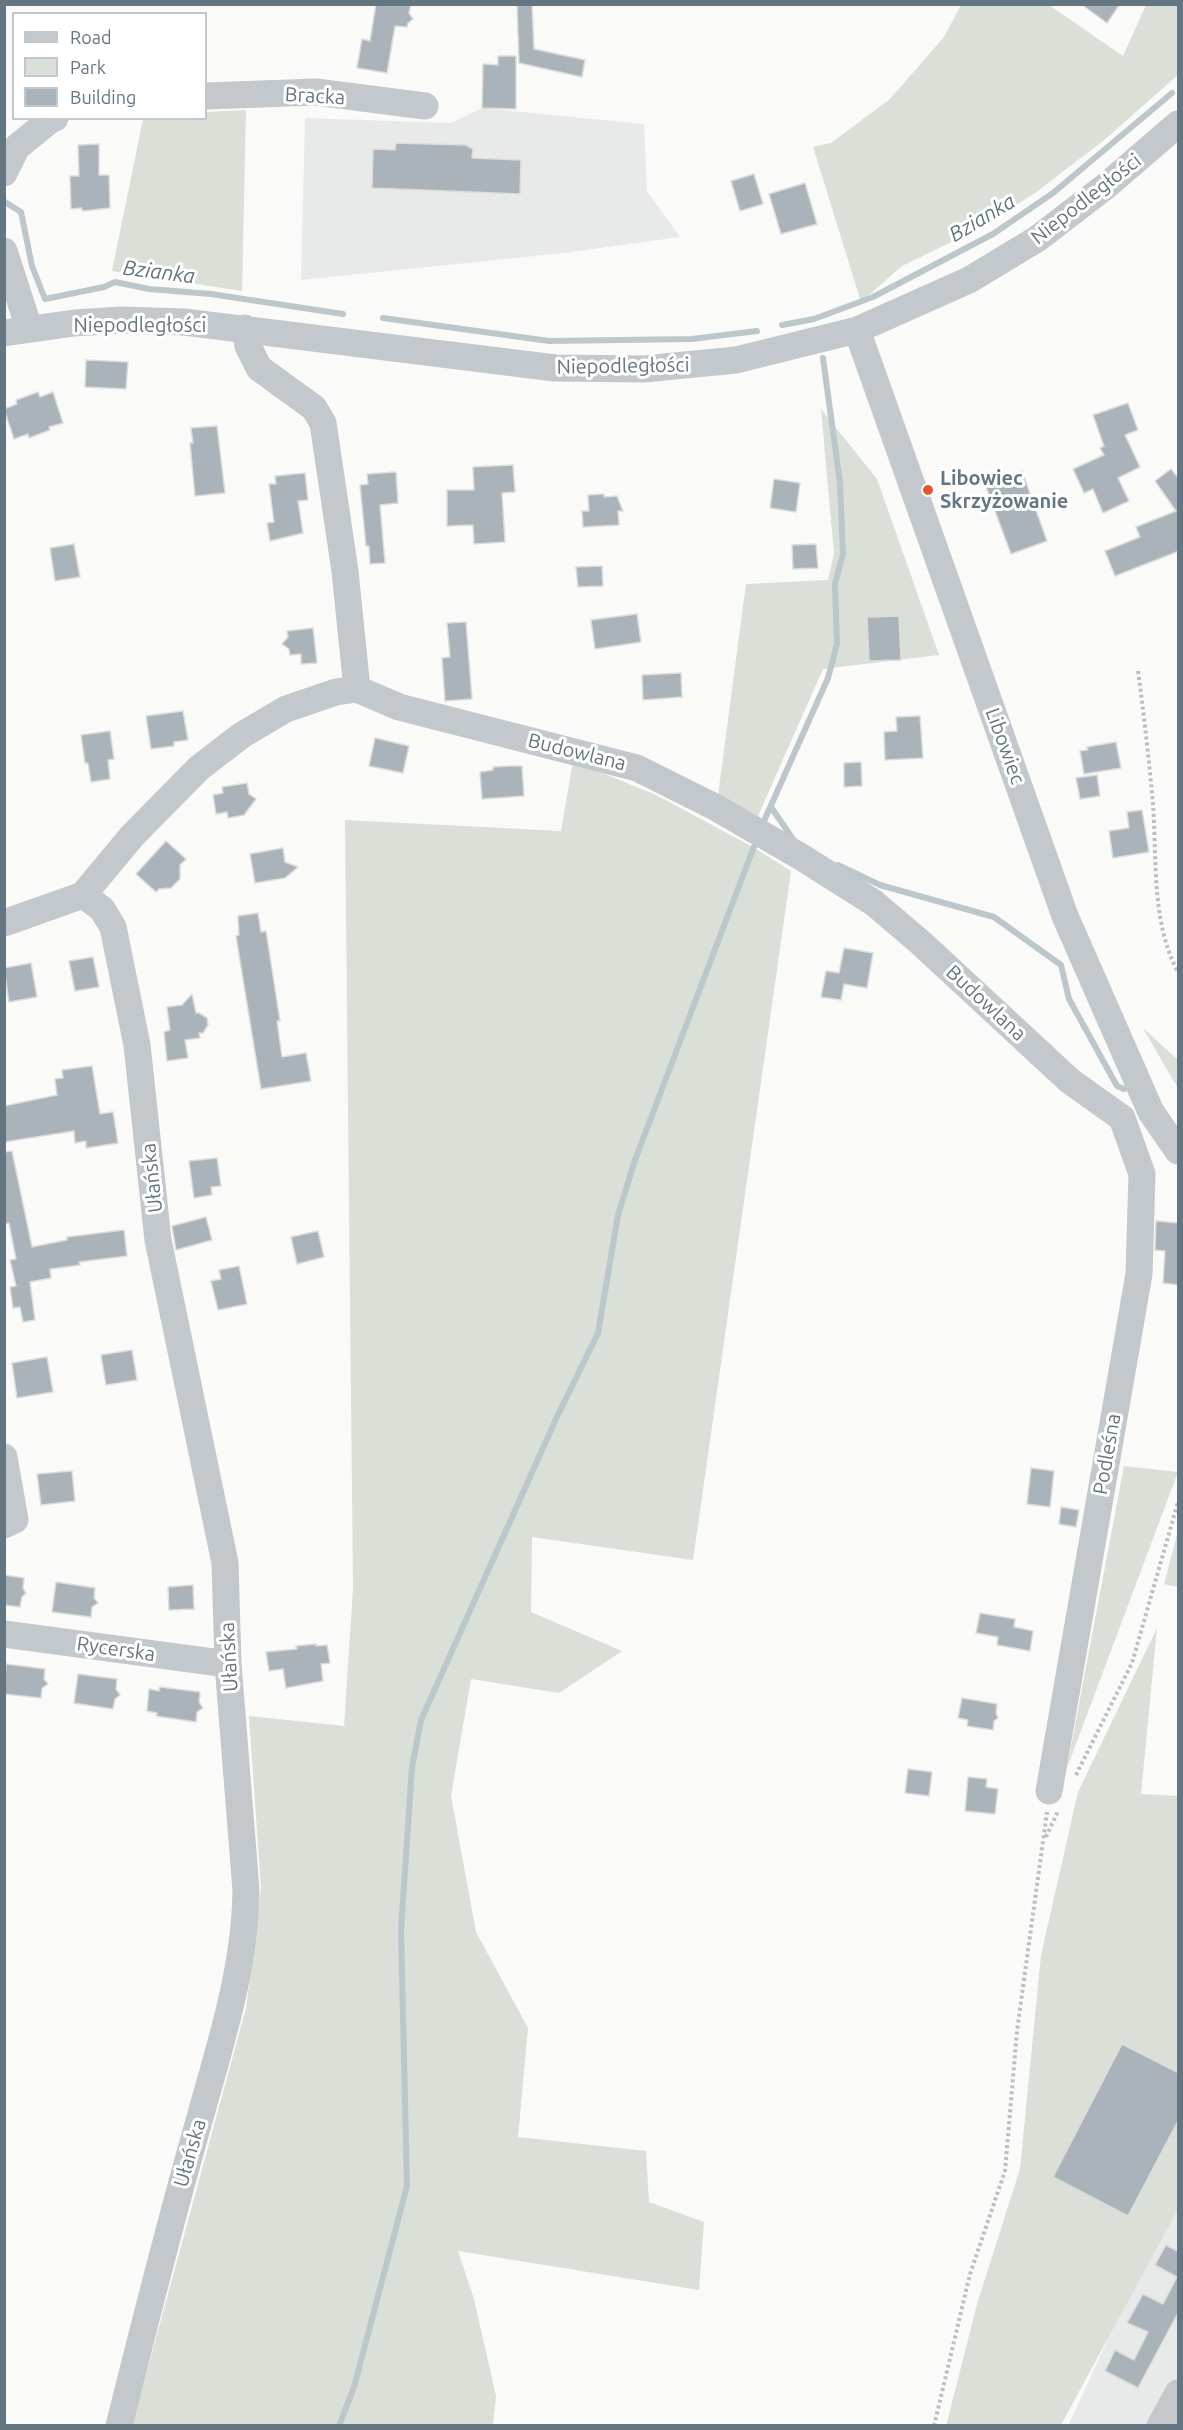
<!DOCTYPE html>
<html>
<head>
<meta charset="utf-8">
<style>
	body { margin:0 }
	#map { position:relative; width:1183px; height:2430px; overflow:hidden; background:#fafaf8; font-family:Ubuntu,sans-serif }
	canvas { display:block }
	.frame { position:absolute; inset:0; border:6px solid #657683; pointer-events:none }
	.legend { position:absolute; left:12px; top:12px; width:195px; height:108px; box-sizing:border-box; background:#fff; border:2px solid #c1c8cd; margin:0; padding:8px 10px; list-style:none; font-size:18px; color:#657683 }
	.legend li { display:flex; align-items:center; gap:12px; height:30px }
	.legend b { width:30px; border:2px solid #c1c8cd }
</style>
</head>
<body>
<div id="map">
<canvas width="1183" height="2430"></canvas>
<div class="frame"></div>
<ul class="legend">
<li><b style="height:8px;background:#c3c8cc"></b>Road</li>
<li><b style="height:16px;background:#dadfd7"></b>Park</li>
<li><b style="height:16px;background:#aab3b9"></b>Building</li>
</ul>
</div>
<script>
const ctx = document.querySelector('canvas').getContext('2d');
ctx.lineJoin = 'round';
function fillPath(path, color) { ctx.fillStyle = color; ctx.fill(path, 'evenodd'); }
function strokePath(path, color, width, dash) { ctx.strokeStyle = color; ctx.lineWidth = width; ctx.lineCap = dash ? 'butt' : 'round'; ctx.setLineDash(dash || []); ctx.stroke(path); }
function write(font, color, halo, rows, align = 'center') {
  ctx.font = font + ' Ubuntu,sans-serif'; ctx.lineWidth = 6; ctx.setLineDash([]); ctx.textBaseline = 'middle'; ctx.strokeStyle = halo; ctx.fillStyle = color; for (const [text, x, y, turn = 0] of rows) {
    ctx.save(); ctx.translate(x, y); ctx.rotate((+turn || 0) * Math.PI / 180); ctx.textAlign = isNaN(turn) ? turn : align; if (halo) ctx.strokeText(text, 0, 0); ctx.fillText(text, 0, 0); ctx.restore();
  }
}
const built = new Path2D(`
	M482,108L644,124L647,191L680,237L564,253L301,280L305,118L451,123Z
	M1178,2208V2425L1068,2426L1120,2313Z`);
const green = new Path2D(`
	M961,5H1049L1123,56L1146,5H1178V75L1103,141L1035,193L978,229L902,266L861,302L813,147L831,143L890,99L944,37Z
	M246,110L242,291L112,271L143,119L206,118V112Z
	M821,409L877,479L939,655L823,669L758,816L718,795L746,584L828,580L834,554Z
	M573,761L656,795L753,847L791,871L693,1560L532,1537L531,1612L622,1651L559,1693L471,1679L451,1796L476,1932L528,2028L518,2137L646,2151L649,2202L704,2222L699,2290L458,2251L474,2299L496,2396L493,2425L132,2426L246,2008L261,1889L249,1716L344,1726L353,1589L345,820L561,831Z
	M1143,1028L1178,1060V1088L1173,1080Z
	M1124,1466L1178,1472L1067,1768Z
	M1178,1531V1587L1164,1584Z
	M1157,1628L1141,1794L1178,1796V2209L1061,2425L946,2426L977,2304L1020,2169L1041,1955L1078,1792Z`);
const stream = new Path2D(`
	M5,202L21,212L32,266L45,299L104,287L115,282L149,289L211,294L343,314
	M383,318L549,341L692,339L757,331
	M782,325L814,319L873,297L993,234L1053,193L1172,93
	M771,807L795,842
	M764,821L828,678L837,644L835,584L843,554L840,483L823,358
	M838,865L880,885L994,917L1061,965L1069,999L1117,1086L1124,1089
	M339,2426L354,2387L407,2186L401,1930L412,1767L421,1720L556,1419L598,1333L618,1215L635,1160L755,844`);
const building = new Path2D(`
	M376,4H411L409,13L413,19L408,23L407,27L395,26L387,73L357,68L362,39L370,41Z
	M517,4H532L534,49L585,60L582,77L519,63Z
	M1081,4H1120L1107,23Z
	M498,56H516V109L482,108L483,64L498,65Z
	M396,143L466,145L473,149L472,158L521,160L520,194L372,188L373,149L395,150Z
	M99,144V175H109L110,208L82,211V208L71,209L70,176H79L78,145Z
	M754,174L763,204L740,211L731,181Z
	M805,183L817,224L781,234L769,194Z
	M86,360L128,362L126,389L85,387Z
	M38,392L40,397L53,392L63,423L49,427L50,430L29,438L28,434L14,439L4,409L17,404L16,400Z
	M1128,403L1138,430L1125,435L1140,467L1118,478L1129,501L1103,513L1093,489L1084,493L1073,469L1104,455L1100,448L1104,446L1093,415Z
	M217,426L225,493L195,496L190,443H193L191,428Z
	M513,465L515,492L502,493L505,542L474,544L473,525L447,526V490H474L473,467Z
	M1171,469L1179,479V551L1115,576L1105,551L1140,537L1136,527L1176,511L1155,481Z
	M1022,471L1047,541L1011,554L985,484Z
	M396,472L398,503L380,505L385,563L370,564L369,546H366L360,485L368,484L367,474Z
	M305,473L308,500L298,501L303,533L270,541L267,523L274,522L269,484H276L275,476Z
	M774,479L800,483L796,512L770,508Z
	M604,494V497L617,496L623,511H618L619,525L583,527L582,511H589L588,495Z
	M74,544L80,577L55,581L50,548Z
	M816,544L818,568L793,569L792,545Z
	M602,566L603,586L578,587L576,567Z
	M637,614L641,642L595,649L591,620Z
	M899,616L901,660L869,661L867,617Z
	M466,622L472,699L445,701L442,658L450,657L447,623Z
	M313,628L317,663L301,664V654L290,655L289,649L282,644L288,637L287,631Z
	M681,673L682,697L643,700L642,675Z
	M183,711L188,740L174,742V746L151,749L146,716Z
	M920,716L923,758L885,760L884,732L897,731L896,717Z
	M110,731L114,759L108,760L110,779L91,782L88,763H85L81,735Z
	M375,738L409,746L403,773L369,766Z
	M1116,742L1121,768L1084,774L1080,751L1088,750L1087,747Z
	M861,762L862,786L844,787V763Z
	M512,766H522L524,796L482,799L480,772L493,770V767Z
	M1097,775L1100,796L1080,799L1076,778Z
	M247,783L249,794L256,799L244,815L228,818L227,812L216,814L213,795L223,793L222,787Z
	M1142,810L1149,852L1113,858L1109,831L1129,828L1127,812Z
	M166,841L186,859L180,865V879L171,888L159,889L156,892L136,874Z
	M283,848L285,862L298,867L285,878L255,883L250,854Z
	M258,913L261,932L266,931L280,1021H277L282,1057L306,1053L311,1081L261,1089L236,936L239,935L238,916Z
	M844,948L873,953L867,988L844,984L841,1000L821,997L826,971L839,973Z
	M93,957L99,987L75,991L69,961Z
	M31,963L37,997L9,1002L4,968Z
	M192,994L196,1013H199L207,1018L208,1025L203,1033H199L200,1038L185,1040L188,1058L167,1061L164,1032L170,1030L167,1007L182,1005Z
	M92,1066L100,1114L113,1112L118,1143L86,1148V1141L75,1143L74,1131L4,1142V1106L57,1095L55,1079L63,1078L62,1070Z
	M12,1151L32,1247L67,1240V1237L124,1230L127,1256L79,1262L80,1265L50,1269L51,1278L30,1282L35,1320L23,1322L20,1307L13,1308L10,1287L16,1286L10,1260L16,1259L9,1223L4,1224V1152Z
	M217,1158L221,1186L211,1187L212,1195L194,1198L189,1161Z
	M206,1217L212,1240L176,1250L172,1226Z
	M1156,1221L1179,1223V1285L1163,1283L1165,1251L1155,1250Z
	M318,1231L324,1257L297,1264L291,1237Z
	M239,1266L247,1304L218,1310L211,1281L221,1279L219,1270Z
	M132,1350L137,1380L106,1385L101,1355Z
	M47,1357L53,1392L17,1398L12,1363Z
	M1031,1468L1054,1471L1050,1507L1027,1504Z
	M72,1471L75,1501L41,1505L37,1474Z
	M1061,1507L1079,1510L1076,1527L1059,1524Z
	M4,1575L24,1578L23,1588L26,1593L22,1597L20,1607L4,1605Z
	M56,1582L95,1588L94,1598L98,1603L92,1607L91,1617L52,1612Z
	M193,1585L194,1609L169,1610L168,1587Z
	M980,1613L1015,1619L1014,1627L1033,1631L1030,1651L997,1645L998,1637L976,1633Z
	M316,1644V1646L327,1645L330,1663L321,1664L323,1681L286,1688L283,1669L269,1671L266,1652L297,1649L296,1646Z
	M6,1664L45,1669L44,1679L48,1684L42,1688L41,1698L4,1694Z
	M78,1674L117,1679L116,1689L120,1695L115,1699L113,1709L74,1703Z
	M160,1687L200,1692L199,1702L203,1708L197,1712L196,1722L156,1716L157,1713L147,1711L149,1689L159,1691Z
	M962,1698L997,1704L996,1713L998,1718L994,1721L993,1730L967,1726L968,1720L958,1718Z
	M908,1769L932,1772L929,1796L905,1793Z
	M968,1777L987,1779L986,1787L998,1789L995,1814L965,1811Z
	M1122,2044L1179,2073V2119L1128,2216L1053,2177Z
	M1166,2245L1179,2252V2311L1138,2388L1105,2371L1115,2350L1134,2360L1148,2332L1127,2323L1143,2294L1163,2304L1177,2277L1155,2265Z`);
const path = new Path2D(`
	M1138,671C1144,715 1149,760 1153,804C1157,859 1151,922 1178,972
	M1076,1775L1132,1663L1178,1502
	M1046,1837L1058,1811
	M934,2426L970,2274L1005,2171L1017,2031L1047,1812`);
const minor = new Path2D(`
	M206,96L316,92L425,106
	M4,173L17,147L49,121L55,118
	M4,251L29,328
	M245,328L248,346L259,368L314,408L323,423L345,571L357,689
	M857,330L1065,916L1151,1112L1178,1151
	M4,333L74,323L122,320L184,322L555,368L644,369L736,360L857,330L969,280L1037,239L1106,186L1178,124
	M83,895L102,909L113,927L137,1045L158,1240L225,1563L228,1664L246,1890C245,1976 216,2057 194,2139C167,2234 143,2330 119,2426
	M4,923L83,895L132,836L199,768L242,735L286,709L336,692L357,689L399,707L637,768L715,807L803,858L874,903L921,943L1070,1081L1122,1118
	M4,1457L15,1520L4,1525
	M4,1634L228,1664
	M1049,1791L1139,1274L1142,1174L1122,1118
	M1160,2426L1178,2393`);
const markers = [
	[928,490,6,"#e4572e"]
];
const streetNames = [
	["Bracka",315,96,3],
	["Niepodległości",1086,199,-38],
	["Niepodległości",140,325],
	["Niepodległości",623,366,-1],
	["Libowiec",1005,746,70],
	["Budowlana",577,752,14],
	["Budowlana",986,1003,43],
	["Ułańska",152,1178,-96],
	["Podleśna",1107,1454,-80],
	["Rycerska",116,1649,8],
	["Ułańska",229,1657,-93],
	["Ułańska",190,2153,-74]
];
const poiNames = [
	["Libowiec",940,478],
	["Skrzyżowanie",940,501]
];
const waterNames = [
	["Bzianka",982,218,-31],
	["Bzianka",159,272,7]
];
fillPath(built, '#e8e9e9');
fillPath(green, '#dadfd7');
strokePath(stream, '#bbc7cb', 6);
fillPath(building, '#aab3b9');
strokePath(building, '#dcdcda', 1.5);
strokePath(path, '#bbbfc2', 4, [3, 3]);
strokePath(minor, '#c3c8cc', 27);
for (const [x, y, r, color] of markers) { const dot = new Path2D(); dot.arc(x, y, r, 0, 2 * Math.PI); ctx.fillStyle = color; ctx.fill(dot); strokePath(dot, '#fff', 2); }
write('20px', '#657683', '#fff', streetNames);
write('bold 20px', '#657683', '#fff', poiNames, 'left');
write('italic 21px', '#60757c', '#fff', waterNames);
</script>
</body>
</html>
